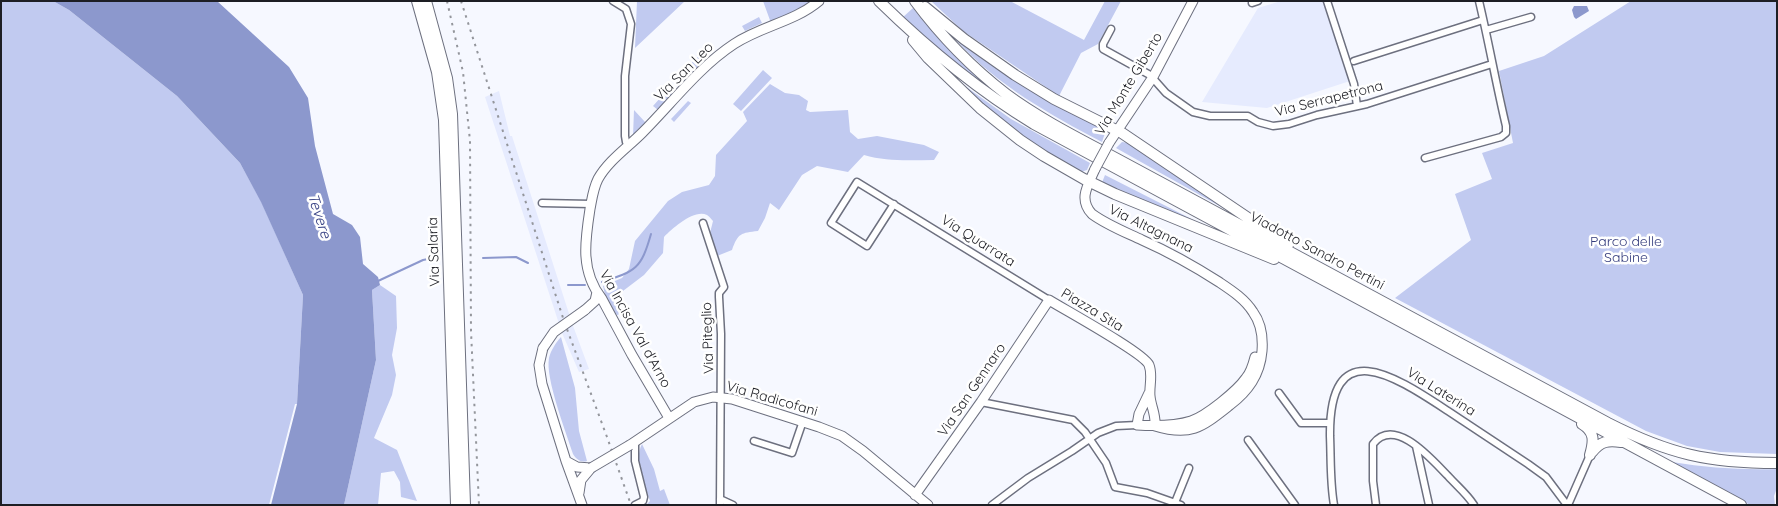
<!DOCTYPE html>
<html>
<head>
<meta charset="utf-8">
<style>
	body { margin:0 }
	#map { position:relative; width:1778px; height:506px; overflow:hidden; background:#f6f8ff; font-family:Quicksand,sans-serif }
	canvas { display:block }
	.frame { position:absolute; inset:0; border:2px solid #1d1e24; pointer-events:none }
</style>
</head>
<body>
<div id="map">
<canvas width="1778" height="506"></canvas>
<div class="frame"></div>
</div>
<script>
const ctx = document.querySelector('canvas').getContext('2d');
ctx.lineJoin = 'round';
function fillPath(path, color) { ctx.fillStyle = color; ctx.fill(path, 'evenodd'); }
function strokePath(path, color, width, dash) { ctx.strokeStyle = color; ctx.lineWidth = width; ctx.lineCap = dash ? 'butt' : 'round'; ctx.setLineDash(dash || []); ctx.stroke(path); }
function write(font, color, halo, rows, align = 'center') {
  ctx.font = font + ' Quicksand,sans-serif'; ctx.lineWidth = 5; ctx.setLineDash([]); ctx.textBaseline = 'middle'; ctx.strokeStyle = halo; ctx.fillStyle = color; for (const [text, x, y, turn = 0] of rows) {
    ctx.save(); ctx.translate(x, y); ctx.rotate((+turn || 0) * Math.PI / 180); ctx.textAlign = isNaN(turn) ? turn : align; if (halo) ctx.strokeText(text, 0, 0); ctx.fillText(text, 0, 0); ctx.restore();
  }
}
const built = new Path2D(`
	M1281,1H1323L1350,81L1267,108L1202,102L1258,8Z
	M499,91L510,136H512L572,323L589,369L579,372L562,333L485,97Z`);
const green = new Path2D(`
	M1,1H53L69,10L177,96L240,163L261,201L303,295L297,404H295L269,505H1Z
	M637,1H685L635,48Z
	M763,1H814L802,10L771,23Z
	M931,1H1010L1084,40L1105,1H1121L1098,44L1081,53L1059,96L963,31Z
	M1631,1H1777V454L1720,452L1687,446L1646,431L1395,298L1471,240L1455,194L1492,179L1482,153L1513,143L1499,71L1544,56Z
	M913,8C946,51 989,83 1032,117L978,82L902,18Z
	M759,17L762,23L745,31L742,26Z
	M959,39L1102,128L1105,133L1102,142C1049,114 998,86 957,41Z
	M701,54L706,59L692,72L687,67Z
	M763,70L772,78L741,111L733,104Z
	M770,84L785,93L799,95L808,101L806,110L810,112L848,110L850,132L858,139L877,136L924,145L939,152L934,160C911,160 887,162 864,155L848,172L817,166L802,175L779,210L770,203L765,218L758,231C741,233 738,233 732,250L717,256L710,233L713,221C711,219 710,217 707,215C694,209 673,228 664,237L663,253L644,275L619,294L621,311L618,315L609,312L603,286L622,278L629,269L635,241L668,201L682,192L709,185L715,176L716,155L747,121L743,112Z
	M965,86L1011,119L1090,163L1087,170L1081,172L1038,149L963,88Z
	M669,88L673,93L658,110L653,106Z
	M688,101L691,103L674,122L671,119Z
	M634,110L646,123L633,136Z
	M1122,142L1129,143L1232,212V213L1116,148Z
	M1105,175L1221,234L1101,185Z
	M380,285L396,296L397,328L392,355L396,375L392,395L374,438L397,450L417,501L401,497L400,482L394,471L381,473L378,505H344L376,360L372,290Z
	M561,337L575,388L579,431L587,461C581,463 576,459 573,454C566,432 545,378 549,358C551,350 555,344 561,337Z
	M642,444L654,469L660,491L664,489L670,505H646L650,501C645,484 633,461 642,444Z
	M1672,462C1707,468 1742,470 1777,469V488L1774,496L1775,505H1750Z`);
const water = new Path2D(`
	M53,1H217L289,67L308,98L315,146L333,214L352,225L360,237L363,264L378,277L380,285L372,290L376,360L344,505H271L297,404L303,295L261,202L240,163L177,96L69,10Z
	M1574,6H1587L1589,11L1576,19L1574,17L1572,10Z`);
const stream = new Path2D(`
	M483,258L516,257L528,263
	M378,281L423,260L433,258
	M602,282C636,271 641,269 651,234
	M568,285H585`);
const street = new Path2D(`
	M613,1L626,9L631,24L625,76V136L626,142L629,145
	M1327,1L1354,84L1357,106
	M1252,3L1258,1
	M1111,29L1103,44V49L1150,75L1166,93L1193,112L1210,116H1248L1258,122L1273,126L1289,124L1317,115L1367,104L1492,64
	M1486,30L1531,17
	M1354,61L1483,20
	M1425,158L1501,137L1506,133V126C1496,84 1489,43 1479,1
	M542,203L591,204
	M894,204L867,246L831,223L857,182L1049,300
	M703,223L724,287L719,293V297L721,334L720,505
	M1279,393L1301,423H1330
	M981,402L1073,420L1085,432L1106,463L1115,487L1147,493L1181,505
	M1248,440L1295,505
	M754,441L792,453L803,421
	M635,442V461L644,497L643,501L635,505
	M1416,446L1429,505
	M720,499L733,505
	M992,505L1028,478L1072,451L1098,433L1116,426L1137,425
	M1174,505L1189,468
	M1334,505C1330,482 1331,459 1330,436C1329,331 1396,377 1448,411C1475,429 1501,446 1528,464L1546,477L1567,505
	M1376,505L1373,481V444C1395,415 1433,461 1448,476C1457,486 1467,494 1474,505
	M1568,505L1590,455`);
const secondary = new Path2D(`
	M1109,143L1153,77L1193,1
	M1095,169C1088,185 1078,199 1092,214C1107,225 1125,232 1142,240C1169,252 1194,266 1219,282C1231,290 1245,299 1253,312C1261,323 1263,338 1262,351C1260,375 1248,391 1230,405C1202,427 1191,437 1155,426
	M585,310L595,301L597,292
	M543,348L539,365L542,384L566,461L582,505
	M1149,393L1139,414L1137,425C1154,426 1175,426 1191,421C1206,416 1237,391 1246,378C1251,372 1253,365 1255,357
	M669,418L632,355L602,299C580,271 585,241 590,209C592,199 593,189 598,179C608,161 627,148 642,133C672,103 699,67 734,44C761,26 794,22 819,1
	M630,445L694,402L713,397L732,399L819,427L842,436L863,451L928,505
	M566,461L577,467L591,468
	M579,493L581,480L591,468
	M915,495L981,402L1049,300C1065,310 1144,353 1149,365C1153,375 1149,386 1150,396C1151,407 1156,414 1155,426`);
const primary = new Path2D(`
	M417,1L437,72L444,120L456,505
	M426,1L447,78L452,114L465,505
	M879,1C927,48 976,89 1034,124L1741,505
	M915,1C941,36 971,67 1006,94C1041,120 1082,140 1121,161L1608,423C1669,454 1708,463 1777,463
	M925,7L964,39L1015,75L1054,99L1122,133L1288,245
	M913,40L928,58L980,108L1020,140L1044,156L1084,179L1115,194L1274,259
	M1582,424C1595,432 1594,441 1590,455
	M1592,452C1601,441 1608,440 1621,442`);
const rail = new Path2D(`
	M447,1L463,72L470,141L471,331L479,505
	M461,1L564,321L607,437L631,505`);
const secondaryBridge = new Path2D(`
	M1095,169L1109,143
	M543,348L554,332L585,310
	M591,468L630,445`);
const streetNames = [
	["Via San Leo",684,72,-45],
	["Via Monte Giberto",1129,84,-59],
	["Via Serrapetrona",1329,99,-14],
	["Via Altagnana",1151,229,26],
	["Via Quarrata",978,241,32],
	["Viadotto Sandro Pertini",1317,251,28],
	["Via Salaria",434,252,-92],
	["Piazza Stia",1092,310,31],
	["Via Incisa Val d'Arno",635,329,61],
	["Via Piteglio",708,338,-92],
	["Via San Gennaro",972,390,-56],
	["Via Laterina",1441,392,32],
	["Via Radicofani",772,399,16]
];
const parkNames = [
	["Parco delle",1626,242],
	["Sabine",1626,258]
];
const waterNames = [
	["Tevere",319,216,72]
];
fillPath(built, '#e6ebfe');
fillPath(green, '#c1caf0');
fillPath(water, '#8c98cd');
strokePath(stream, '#8c98cd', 2);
strokePath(street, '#6d707f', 9);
strokePath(secondary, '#6d707f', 11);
strokePath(primary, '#6d707f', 12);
strokePath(street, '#fff', 6);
strokePath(secondary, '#fff', 9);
strokePath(primary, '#fff', 10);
strokePath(rail, '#94969c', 2, [2.5, 5]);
strokePath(secondaryBridge, '#6d707f', 11, []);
strokePath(secondaryBridge, '#fff', 9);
write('14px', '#1d1e24', '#fff', streetNames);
write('14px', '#333b7c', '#fff', parkNames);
write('italic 15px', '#3a4486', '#fff', waterNames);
</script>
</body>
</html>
